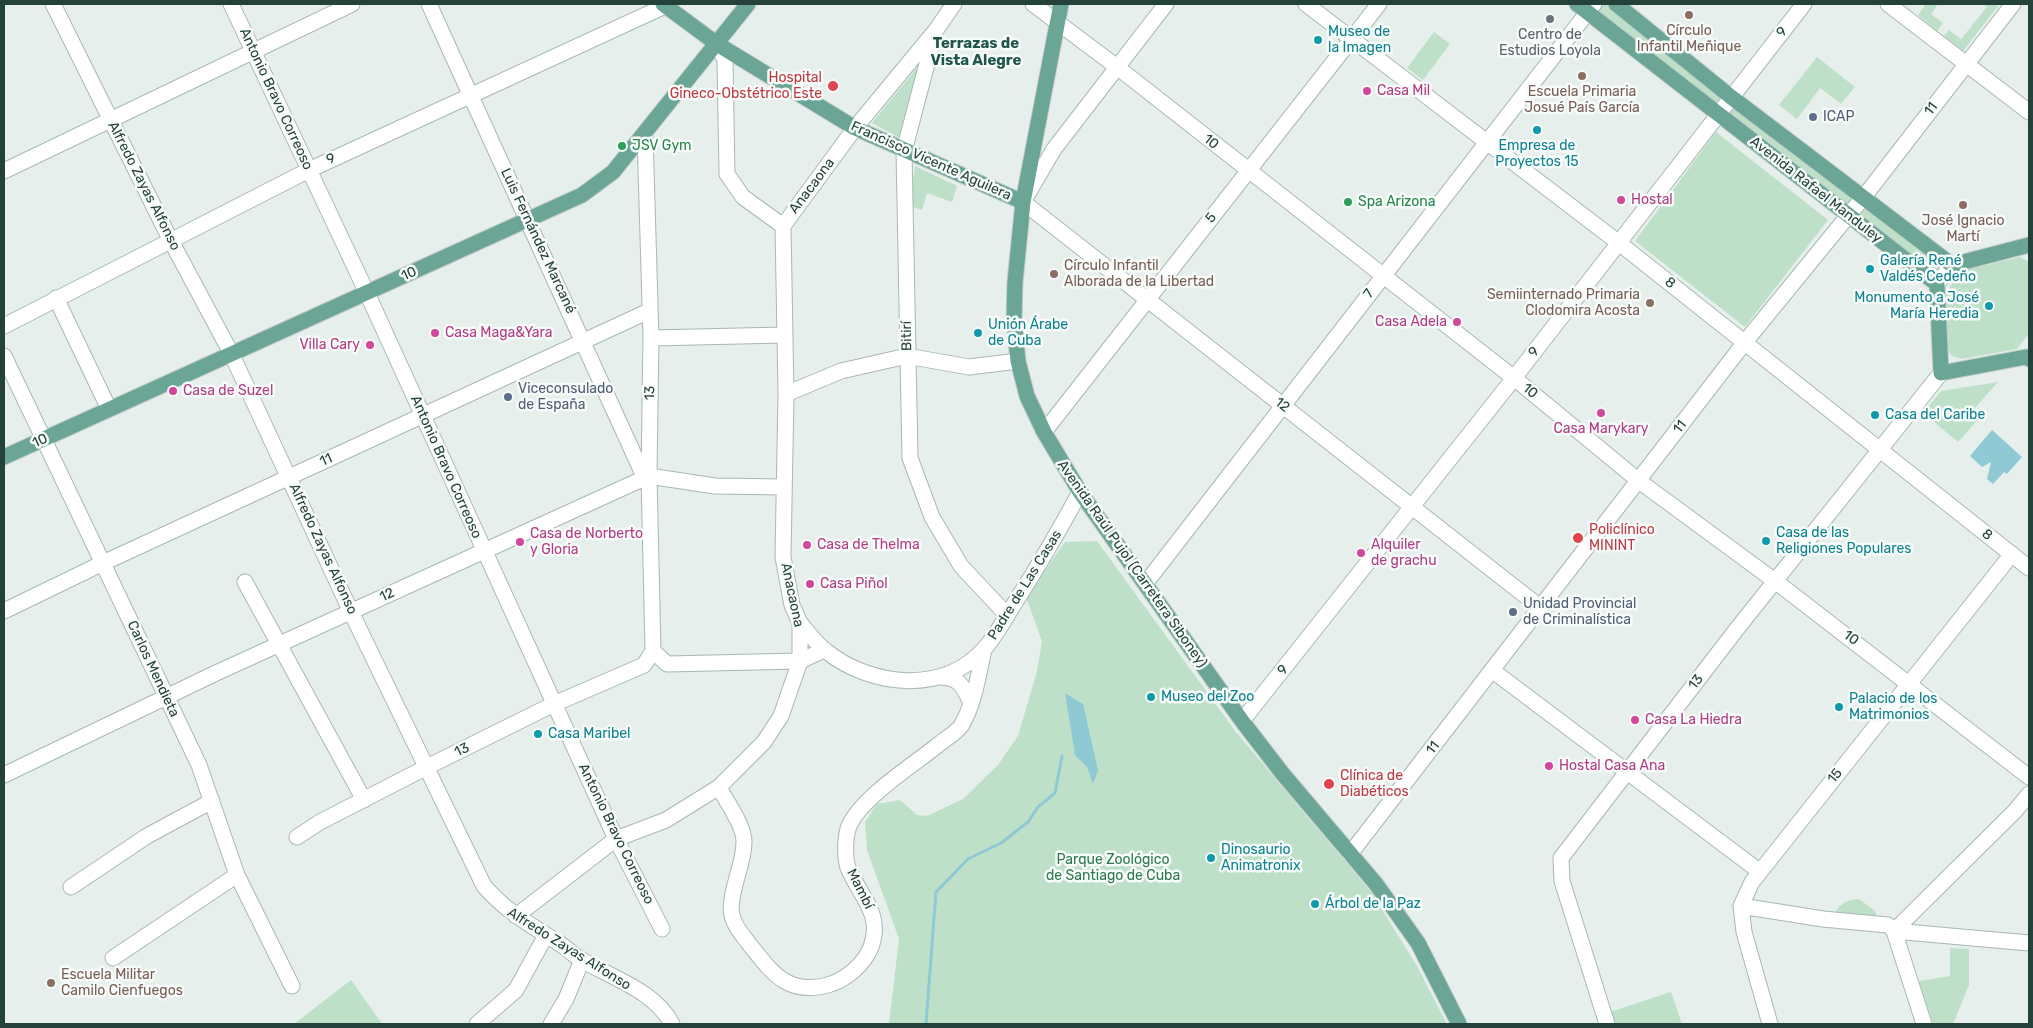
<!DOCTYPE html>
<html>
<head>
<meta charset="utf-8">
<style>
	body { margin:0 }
	#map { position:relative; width:2033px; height:1028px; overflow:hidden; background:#e6efeb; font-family:Rubik,sans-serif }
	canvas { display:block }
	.frame { position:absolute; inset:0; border:5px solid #24423a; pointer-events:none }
</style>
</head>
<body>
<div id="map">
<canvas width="2033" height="1028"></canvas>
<div class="frame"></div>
</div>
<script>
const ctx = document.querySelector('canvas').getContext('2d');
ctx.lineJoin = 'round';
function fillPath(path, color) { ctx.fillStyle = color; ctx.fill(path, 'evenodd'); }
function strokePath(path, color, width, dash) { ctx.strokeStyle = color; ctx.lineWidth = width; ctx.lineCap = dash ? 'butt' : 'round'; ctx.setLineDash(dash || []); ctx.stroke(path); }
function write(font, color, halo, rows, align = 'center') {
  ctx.font = font + ' Rubik,sans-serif'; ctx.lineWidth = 5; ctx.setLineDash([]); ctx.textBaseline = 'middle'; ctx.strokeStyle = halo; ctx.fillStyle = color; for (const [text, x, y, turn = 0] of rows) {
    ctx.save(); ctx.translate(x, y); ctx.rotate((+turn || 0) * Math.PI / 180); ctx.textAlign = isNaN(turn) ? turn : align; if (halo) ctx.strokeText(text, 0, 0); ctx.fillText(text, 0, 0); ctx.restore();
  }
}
const green = new Path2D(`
	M1603,4H1606L1720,93V101L1717,103L1597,11L1599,5Z
	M1926,4H1938L1931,14L1943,23L1937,31L1918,15Z
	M1983,4H1994L1998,6L1963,51L1944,36L1949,30L1961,39L1987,7Z
	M1434,32L1450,44L1423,80L1407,68Z
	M1817,57L1855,87L1841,104L1820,88L1797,119L1779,105Z
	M920,64L900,138L872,123Z
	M1733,106L1853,199L1850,204L1846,205L1730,117L1729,110Z
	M1716,132L1828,220L1745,327L1635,241Z
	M915,166L957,186L952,202L927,193L922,210L910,206Z
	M1865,207L1940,264L1938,272L1933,273L1859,218L1858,211Z
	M2020,257L2029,262V333L2017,349L1962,359L1952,356L1947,349L1946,292L1961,271Z
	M1998,382L1975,408L1982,415L1958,442L1923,413L1941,391Z
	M1097,541L1236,732L1371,892L1417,966L1447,1024H889L899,939L867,850L865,822L877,804L900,800L917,815L927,816L963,799L998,765L1018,736L1037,671L1042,641L1026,597L1065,542Z
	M1859,899L1875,911L1879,921L1833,915C1841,904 1845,900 1859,899Z
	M1950,948L1969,949V985L1953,1024H1933L1919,981L1950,976Z
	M351,980L382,1024H294Z
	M1671,992L1682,1024H1614L1610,1012Z`);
const water = new Path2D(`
	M1992,430L2022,457L2007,474L2004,472L1993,484L1987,479L1991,462L1982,467L1970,456Z
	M1065,693L1083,704L1098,770L1093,784L1087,767L1075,755Z`);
const stream = new Path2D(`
	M926,1024L936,892L968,859L1001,843L1028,822L1038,807L1055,793L1062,756`);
const minor = new Path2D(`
	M53,4L170,239L231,353L351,612L484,886C508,913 528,923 557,942C566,947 573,955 582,960C612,978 655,991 672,1024
	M231,4L367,293L616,839L662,929
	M429,4L641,470L649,476
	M1033,4L1117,67L1514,378L1639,481L1775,581L2029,777
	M1166,4L1054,149L1023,202L1541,608
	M1306,4L1619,243L2029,568
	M1888,4L2029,112
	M934,37L904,151L910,458L932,517L961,566L1007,615
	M717,44L725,60L727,174L743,197L783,226
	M645,135L651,338L649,476L653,651
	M4,171L352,4
	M1937,284L1952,265
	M56,298L109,409
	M4,326L309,170L665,6
	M651,338L784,335
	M4,356L199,765L237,875L292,986
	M786,394L841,371L907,356L969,367L1018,361
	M1044,432L1379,4
	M245,582L364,800
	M1145,584L1594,4
	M4,611L103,563L649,311
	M800,623C808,632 816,644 826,651C871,687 944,695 985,648C997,634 1006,617 1016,601C1039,565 1060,529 1080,492
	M1493,671L1759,871
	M941,677C960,678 963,686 971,703
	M1242,721L1514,378L1804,4
	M4,775L216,673L649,476L715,486L784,487
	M719,787C727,803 744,825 744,842C744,864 731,887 731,909C732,924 741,933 750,945C773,974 789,997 831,984C848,978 864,964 871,947C883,915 861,897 849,870C844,860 845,836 849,826C861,798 913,765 938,745C945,739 956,733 961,726C975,703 978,675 984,650
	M297,837L320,822L425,768L554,704L644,665L653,651L667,664L800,661L824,650
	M1350,854L1745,342L1870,189L2013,4
	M71,887L147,836L212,801
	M1741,906L1823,919L1888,925L1894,931L2029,943
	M516,916L616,839L666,820L719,787L764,742L781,716L800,661V623L792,605L783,557L786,394L783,226L855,128L936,30L954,4
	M113,958L237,875
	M477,1024L516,990L546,935
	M551,1024L566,999L582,960
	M1607,1024L1562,881L1561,858L1736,630L1941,373
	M1770,1024L1744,932L1741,906L1752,882L2012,554
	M1924,1024L1894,931L2015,811L2029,794`);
const major = new Path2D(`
	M663,4L717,44L855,128L1023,202
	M1061,4L1023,202L1015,282L1014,319L1018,361L1027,396L1044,432L1080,492L1242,721L1282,773L1376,884L1418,943L1459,1024
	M1577,4L1937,284L1941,373L2026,357L2029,359
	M1616,4L1731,97L1952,265L2029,245
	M4,457L582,195L613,172L748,4`);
const markers = [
	[1689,15,5,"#8d6e63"],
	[1550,19,5,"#6b7280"],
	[1318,40,5,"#0f9aa8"],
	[1582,76,5,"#8d6e63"],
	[833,86,6,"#e0444e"],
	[1367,91,5,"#d1479c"],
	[1813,117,5,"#5c6f8a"],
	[1537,130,5,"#0f9aa8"],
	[622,146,5,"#2e9e5b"],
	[1621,200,5,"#d1479c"],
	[1348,202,5,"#2e9e5b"],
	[1963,205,5,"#8d6e63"],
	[1870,269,5,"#0f9aa8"],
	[1054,274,5,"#8d6e63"],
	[1650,303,5,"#8d6e63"],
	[1989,306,5,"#0f9aa8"],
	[1457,322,5,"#d1479c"],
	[435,333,5,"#d1479c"],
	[978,333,5,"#0f9aa8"],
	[370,345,5,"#d1479c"],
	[173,391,5,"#d1479c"],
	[508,397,5,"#5c6f8a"],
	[1601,413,5,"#d1479c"],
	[1875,415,5,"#0f9aa8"],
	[1578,538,6,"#e0444e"],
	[1766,541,5,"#0f9aa8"],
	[520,542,5,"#d1479c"],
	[807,545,5,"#d1479c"],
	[1361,553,5,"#d1479c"],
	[810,584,5,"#d1479c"],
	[1513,612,5,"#5c6f8a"],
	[1151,697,5,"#0f9aa8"],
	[1839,707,5,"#0f9aa8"],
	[1635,720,5,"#d1479c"],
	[538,734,5,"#0f9aa8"],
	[1549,766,5,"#d1479c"],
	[1329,784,6,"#e0444e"],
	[1211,858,5,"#0f9aa8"],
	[1315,904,5,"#0f9aa8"],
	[51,983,5,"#8d6e63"]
];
const educationNames = [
	["Círculo",1689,31],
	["Infantil Meñique",1689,47],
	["Escuela Primaria",1582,92],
	["Josué País García",1582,108],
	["José Ignacio",1963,221],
	["Martí",1963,237],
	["Círculo Infantil",1064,266,"left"],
	["Alborada de la Libertad",1064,282,"left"],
	["Semiinternado Primaria",1640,295,"right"],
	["Clodomira Acosta",1640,311,"right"],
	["Escuela Militar",61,975,"left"],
	["Camilo Cienfuegos",61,991,"left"]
];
const cultureNames = [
	["Museo de",1328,32],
	["la Imagen",1328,48],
	["Empresa de",1537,146,"center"],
	["Proyectos 15",1537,162,"center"],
	["Galería René",1880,261],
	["Valdés Cedeño",1880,277],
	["Monumento a José",1979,298,"right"],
	["María Heredia",1979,314,"right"],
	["Unión Árabe",988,325],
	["de Cuba",988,341],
	["Casa del Caribe",1885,415],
	["Casa de las",1776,533],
	["Religiones Populares",1776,549],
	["Museo del Zoo",1161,697],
	["Palacio de los",1849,699],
	["Matrimonios",1849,715],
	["Casa Maribel",548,734],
	["Dinosaurio",1221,850],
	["Animatronix",1221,866],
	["Árbol de la Paz",1325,904]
];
const streetNames = [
	["9",1782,32,-52],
	["Antonio Bravo Correoso",276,99,65],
	["11",1931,109,-53],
	["10",1211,142,38],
	["9",331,159,-25],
	["Francisco Vicente Aguilera",931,161,24],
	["Alfredo Zayas Alfonso",144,186,63],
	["Anacaona",812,186,-53],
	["Avenida Rafael Manduley",1816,190,38],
	["5",1211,218,-52],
	["Luis Fernández Marcané",538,241,65],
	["10",409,274,-25],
	["8",1670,283,38],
	["7",1369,294,-52],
	["Bitirí",907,336,-91],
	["9",1534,352,-52],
	["10",1530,391,39],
	["13",650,393,-89],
	["12",1282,405,38],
	["11",1680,427,-52],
	["10",40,441,-25],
	["11",326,460,-24],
	["Antonio Bravo Correoso",446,467,66],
	["8",1987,535,39],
	["Alfredo Zayas Alfonso",323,549,65],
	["Avenida Raúl Pujol (Carretera Siboney)",1132,564,55],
	["Padre de Las Casas",1025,585,-58],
	["12",387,595,-25],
	["Anacaona",792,595,78],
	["10",1851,638,37],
	["Carlos Mendieta",153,669,65],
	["9",1283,670,-52],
	["13",1696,682,-52],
	["11",1433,748,-52],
	["13",462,750,-26],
	["15",1835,776,-51],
	["Antonio Bravo Correoso",616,834,64],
	["Mambí",860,889,63],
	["Alfredo Zayas Alfonso",569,949,32]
];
const worshipNames = [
	["Centro de",1550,35],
	["Estudios Loyola",1550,51]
];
const healthNames = [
	["Hospital",822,78,"right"],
	["Gineco-Obstétrico Este",822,94,"right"],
	["Policlínico",1589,530],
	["MININT",1589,546],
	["Clínica de",1340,776],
	["Diabéticos",1340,792]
];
const hotelNames = [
	["Casa Mil",1377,91],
	["Hostal",1631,200],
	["Casa Adela",1447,322,"right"],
	["Casa Maga&Yara",445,333],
	["Villa Cary",360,345,"right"],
	["Casa de Suzel",183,391],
	["Casa Marykary",1601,429,"center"],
	["Casa de Norberto",530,534],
	["y Gloria",530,550],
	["Casa de Thelma",817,545],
	["Alquiler",1371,545],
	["de grachu",1371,561],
	["Casa Piñol",820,584],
	["Casa La Hiedra",1645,720],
	["Hostal Casa Ana",1559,766]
];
const serviceNames = [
	["ICAP",1823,117],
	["Viceconsulado",518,389],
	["de España",518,405],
	["Unidad Provincial",1523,604],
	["de Criminalística",1523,620]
];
const leisureNames = [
	["JSV Gym",632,146],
	["Spa Arizona",1358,202]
];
const parkNames = [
	["Parque Zoológico",1113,860],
	["de Santiago de Cuba",1113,876]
];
const neighbourhoodNames = [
	["Terrazas de",976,44],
	["Vista Alegre",976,61]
];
fillPath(green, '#bfe0c8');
fillPath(water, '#8ec9d4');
strokePath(stream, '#8ec9d4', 3);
strokePath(minor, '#a8b8b2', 17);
strokePath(major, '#c2cac8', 17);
strokePath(minor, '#fff', 15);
strokePath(major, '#6aa596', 15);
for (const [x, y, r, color] of markers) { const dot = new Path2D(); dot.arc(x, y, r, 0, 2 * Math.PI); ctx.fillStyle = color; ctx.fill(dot); strokePath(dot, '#f7fbf9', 2); }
write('14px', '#785e54', '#f7fbf9', educationNames);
write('14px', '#0d838f', '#f7fbf9', cultureNames, 'left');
write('14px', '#24423a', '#f7fbf9', streetNames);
write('14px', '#5b616d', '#f7fbf9', worshipNames);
write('14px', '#be3a42', '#f7fbf9', healthNames, 'left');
write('14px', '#b23c85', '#f7fbf9', hotelNames, 'left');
write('14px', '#4e5e75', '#f7fbf9', serviceNames, 'left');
write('14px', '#27864d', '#f7fbf9', leisureNames, 'left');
write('14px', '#2d7a4b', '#f7fbf9', parkNames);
write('bold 15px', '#1f5548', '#f7fbf9', neighbourhoodNames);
</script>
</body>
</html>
